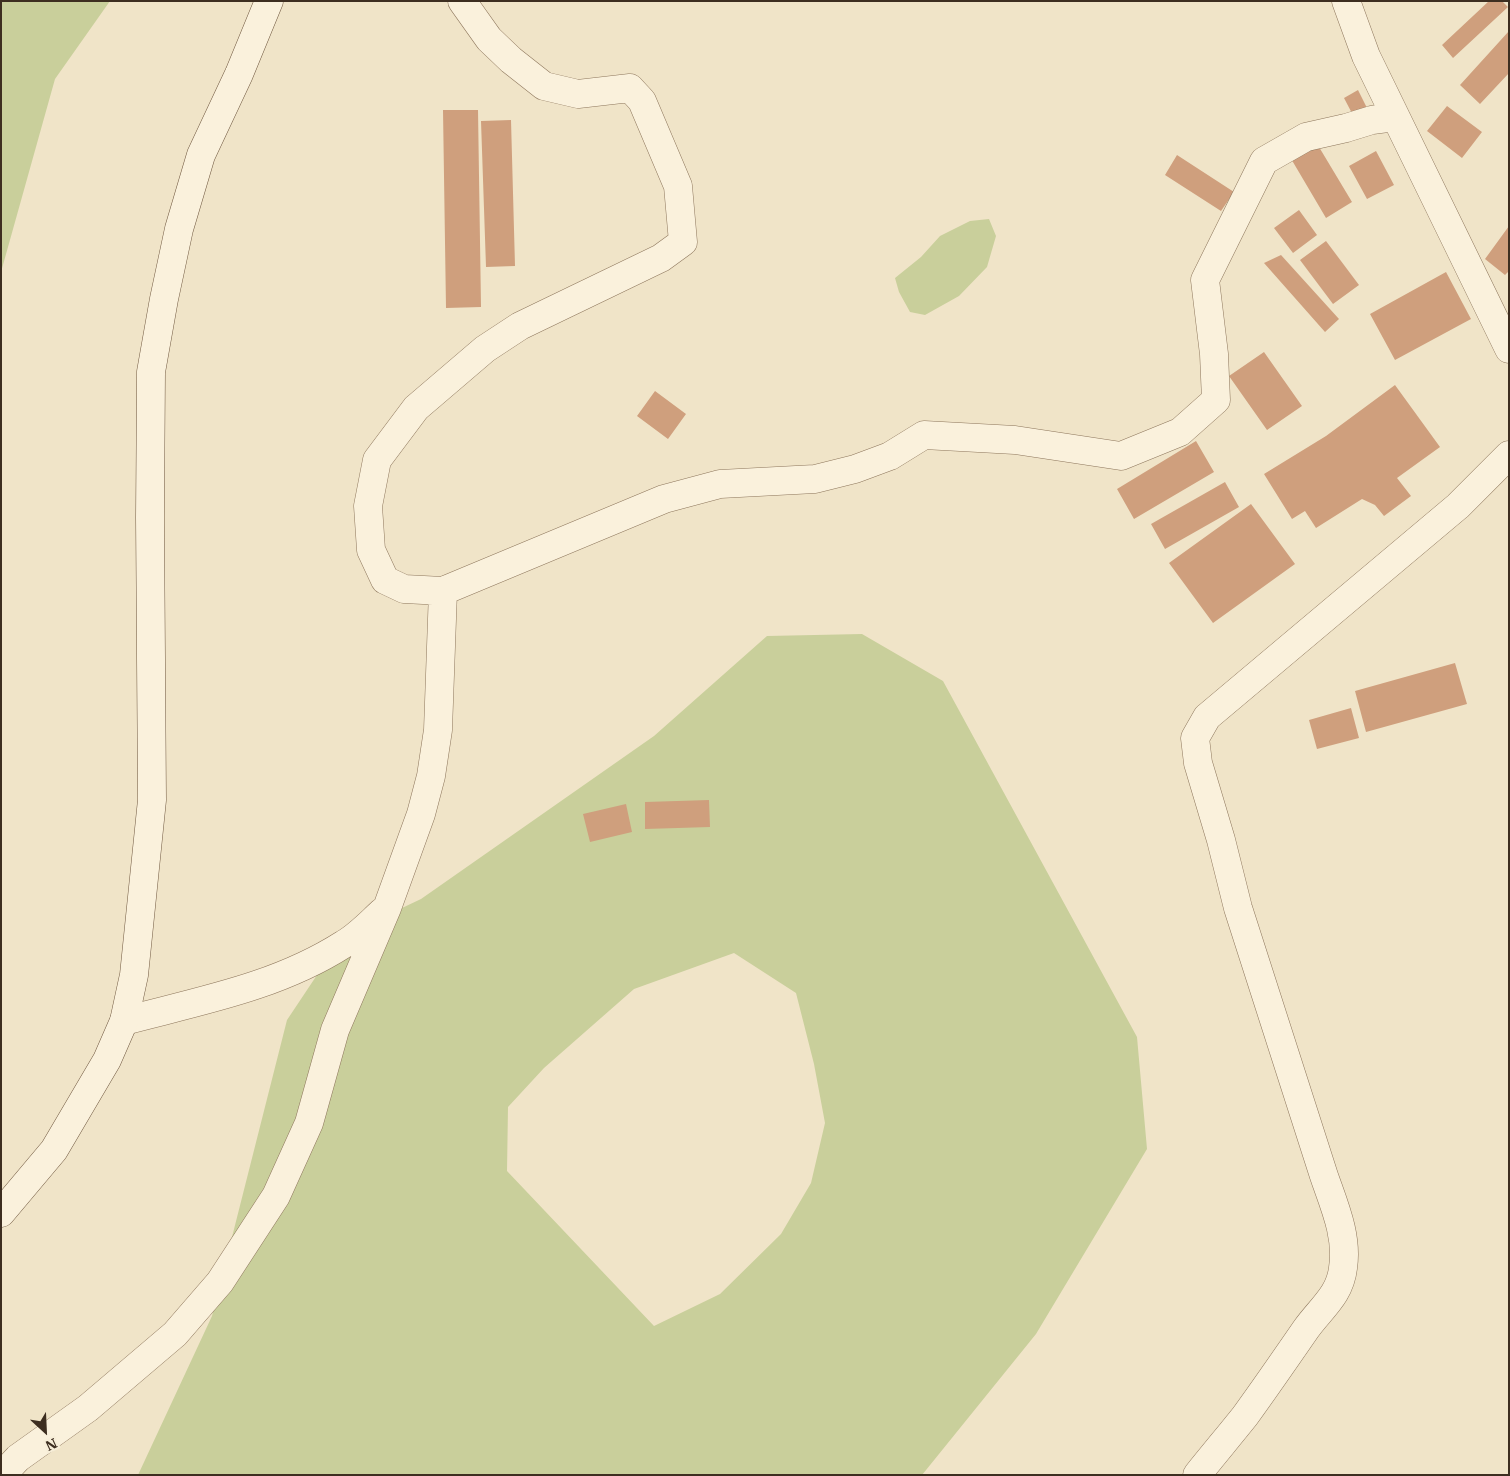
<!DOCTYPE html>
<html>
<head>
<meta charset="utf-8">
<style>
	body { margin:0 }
	#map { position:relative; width:1510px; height:1476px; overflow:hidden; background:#f0e4c8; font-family:"IBM Plex Serif",serif }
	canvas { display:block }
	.frame { position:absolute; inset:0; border:2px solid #3d2e20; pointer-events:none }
	.north { position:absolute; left:20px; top:1406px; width:50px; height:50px; -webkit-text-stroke:4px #f7eed8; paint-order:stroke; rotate:155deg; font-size:14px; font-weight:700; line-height:20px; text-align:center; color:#3d2e20 }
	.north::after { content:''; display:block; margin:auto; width:18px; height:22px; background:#3d2e20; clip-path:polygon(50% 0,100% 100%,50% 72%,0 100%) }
</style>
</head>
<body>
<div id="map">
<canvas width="1510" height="1476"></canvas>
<div class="frame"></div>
<div class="north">N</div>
</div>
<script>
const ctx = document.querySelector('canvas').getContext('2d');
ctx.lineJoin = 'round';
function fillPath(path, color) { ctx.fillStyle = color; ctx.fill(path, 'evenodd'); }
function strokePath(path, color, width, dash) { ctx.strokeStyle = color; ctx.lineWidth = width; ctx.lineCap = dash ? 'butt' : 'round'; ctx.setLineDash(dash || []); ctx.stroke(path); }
const green = new Path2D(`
	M1,1H110L55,79L1,272Z
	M989,219L996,236L987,267L959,296L925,315L910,312L899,292L895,278L921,257L940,236L970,221Z
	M862,634L943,681L1137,1037L1147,1149L1036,1334L922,1475H138L212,1316L287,1020L343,936L421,899L654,736L767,636ZM734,953L796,993L814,1064L825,1123L811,1183L781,1234L720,1294L654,1326L507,1171L508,1107L544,1068L634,989Z`);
const building = new Path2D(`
	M1489,1H1502L1508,7L1453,58L1442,45Z
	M1509,31V73L1480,104L1460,85Z
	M1358,90L1369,112L1355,119L1344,98Z
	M1447,106L1482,132L1462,158L1427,131Z
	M443,110H478L481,307L446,308Z
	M511,120L515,266L486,267L481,121Z
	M1316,142L1352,202L1326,218L1290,157Z
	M1376,151L1394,185L1367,199L1349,166Z
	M1177,155L1234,192L1221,211L1165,175Z
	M1299,210L1317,235L1293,253L1274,228Z
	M1509,226V271L1505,275L1485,259Z
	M1326,241L1359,285L1333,304L1300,260Z
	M1281,255L1339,319L1325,332L1264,263Z
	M1446,272L1471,319L1395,360L1370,314Z
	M1264,352L1302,406L1267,430L1229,376Z
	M1395,385L1440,447L1397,478L1411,496L1384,516L1375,505L1362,499L1316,528L1305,511L1292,519L1264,474L1326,436Z
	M655,391L686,414L668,439L637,416Z
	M1196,441L1214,472L1134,519L1117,489Z
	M1225,482L1239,507L1165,549L1151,524Z
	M1251,504L1295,564L1213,623L1169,563Z
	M1455,663L1467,704L1366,732L1355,691Z
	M1351,708L1359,738L1317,749L1309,720Z
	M709,800L710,827L645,829V802Z
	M626,804L632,832L590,842L583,814Z`);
const street = new Path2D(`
	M462,1L489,39L511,60L544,86L578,94L630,88L642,101L678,186L683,242L661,258L520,326L485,349L416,408L377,460L368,506L371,550L385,580L404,589L443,591L664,499L720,484L815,479L855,469L890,456L924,435L1015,440L1121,456L1180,432L1216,400L1214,354L1205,280L1264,161L1306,137L1346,128L1372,120L1395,117
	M1346,1L1366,56L1509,349
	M124,1021C199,1001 277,987 344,944C358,936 370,923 382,912
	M2,1475L18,1458L88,1408L175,1334L220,1282L276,1196L309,1123L335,1030L387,908L421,814L431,776L438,730L443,591
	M1197,1475C1213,1455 1229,1436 1245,1416C1266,1387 1286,1358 1306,1329C1321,1308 1340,1295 1343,1268C1348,1236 1334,1205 1324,1176L1238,908L1221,840L1198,763L1195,738L1207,717L1458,506L1509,455`);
const secondary = new Path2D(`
	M1,1213L54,1150L107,1060L124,1021L134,975L152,800L150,517L151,372L164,299L179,229L201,155L239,74L269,1`);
fillPath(green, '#c9cf9b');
fillPath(building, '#cf9f7d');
strokePath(street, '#8d765c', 29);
strokePath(secondary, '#6f573f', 29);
strokePath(street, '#faf1dc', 28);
strokePath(secondary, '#faf1dc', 28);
</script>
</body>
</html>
